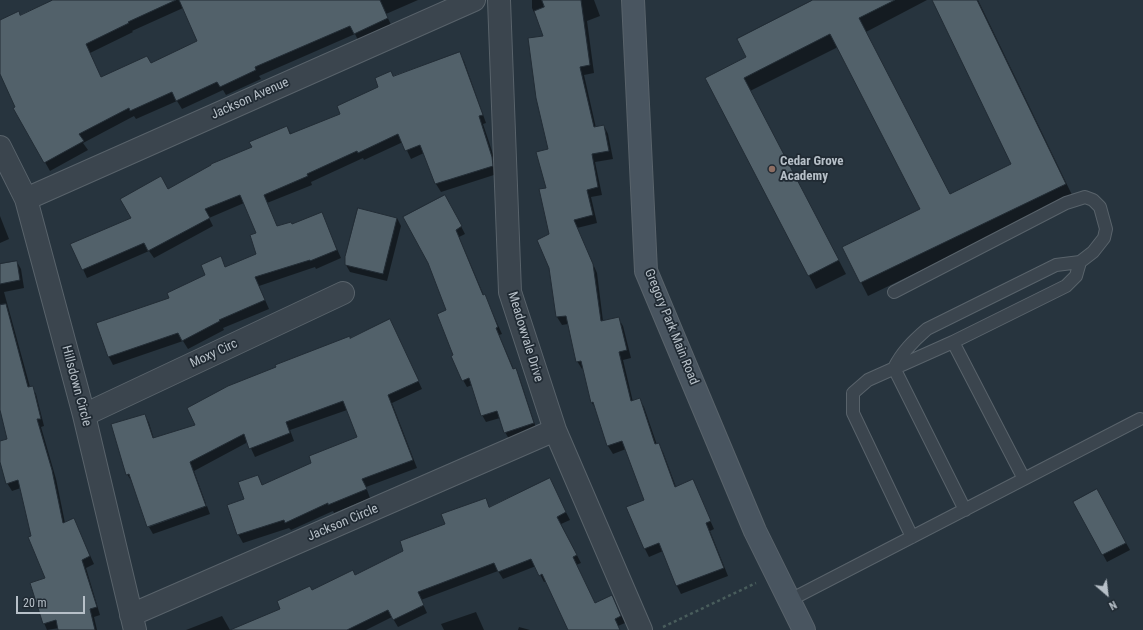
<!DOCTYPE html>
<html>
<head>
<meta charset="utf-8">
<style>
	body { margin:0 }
	#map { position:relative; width:1143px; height:630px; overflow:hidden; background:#27343e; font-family:"Roboto Condensed",sans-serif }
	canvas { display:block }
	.north { position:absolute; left:1087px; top:574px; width:40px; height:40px; -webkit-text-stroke:3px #202a33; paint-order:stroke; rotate:152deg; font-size:11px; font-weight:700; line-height:16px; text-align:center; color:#b7c0c8 }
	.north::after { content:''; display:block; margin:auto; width:14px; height:18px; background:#b7c0c8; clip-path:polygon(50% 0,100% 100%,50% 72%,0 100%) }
	.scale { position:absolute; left:16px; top:596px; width:69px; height:18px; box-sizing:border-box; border:2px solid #b7c0c8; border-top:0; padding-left:5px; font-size:12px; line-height:14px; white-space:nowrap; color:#b7c0c8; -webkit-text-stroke:3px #202a33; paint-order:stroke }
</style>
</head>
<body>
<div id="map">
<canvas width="1143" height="630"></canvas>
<div class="north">N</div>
<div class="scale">20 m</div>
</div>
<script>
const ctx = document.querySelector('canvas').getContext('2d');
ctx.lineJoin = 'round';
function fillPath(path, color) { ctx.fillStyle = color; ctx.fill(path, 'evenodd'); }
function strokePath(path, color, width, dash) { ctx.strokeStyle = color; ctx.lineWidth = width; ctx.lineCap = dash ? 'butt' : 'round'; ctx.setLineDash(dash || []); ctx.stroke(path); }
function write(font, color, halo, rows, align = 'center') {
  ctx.font = font + ' "Roboto Condensed",sans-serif'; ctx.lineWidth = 3.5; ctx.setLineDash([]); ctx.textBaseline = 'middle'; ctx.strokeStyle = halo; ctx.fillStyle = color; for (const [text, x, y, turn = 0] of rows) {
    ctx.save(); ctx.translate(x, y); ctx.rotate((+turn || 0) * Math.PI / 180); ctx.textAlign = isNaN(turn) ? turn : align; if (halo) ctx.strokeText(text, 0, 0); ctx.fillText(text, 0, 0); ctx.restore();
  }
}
const shadow = new Path2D(`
	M56,0H418L386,14L392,27L359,42L355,34L259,76L261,79L226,95L223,90L182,109L177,101L136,119L134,116L83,143L88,150L50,171L15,109L17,108L0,72V21L20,16ZM183,8L198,42L151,64L101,78L90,53L133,32L132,31Z
	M532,0H594L600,16L587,21L594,73L584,75L596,128L604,126L608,134L613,159L595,162L602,195L591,197L597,223L577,228L597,273L603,321L618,318L623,326L631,358L623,360L633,402L640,400L644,407L657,445L658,444L663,452L676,487L692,480L714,529L710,531L728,576L681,594L677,586L663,551L649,557L645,549L627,508L645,500L626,449L613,454L608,446L597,410L592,403L584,369H582L577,361L568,324L562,325L557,317L547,188L549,150L545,36L532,8Z
	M815,0H927L866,32L950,195L1013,165L933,0H978L1073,197L868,296L843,247L922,209L838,47L750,91L846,274L816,289L706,78L747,57Z
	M459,53L464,61L486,123L483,124L497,166V174L441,192L436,184L424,153L411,159L403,142L364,160L363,158L311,182L312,185L267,203L277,227L292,225L321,213L341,258L316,269L315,267L259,286L269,309L223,328L224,330L188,349L183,341L113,365L109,357L97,323L171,298L206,275L220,257L226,268L257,254L258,234L244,203L209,218L213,226L154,258L149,251L87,278L72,245L132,219L168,190L253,148L287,127L291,134L342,114L380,88L391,72L394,77Z
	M449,203L465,234L459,237L484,296L488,303L502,334L499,335L514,370L515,369L519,376L537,431L509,439L505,432L500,418L486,422L482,415L472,385L467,387L463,380L455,355L448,311Z
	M0,216L9,239L0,243Z
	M397,218L401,226L387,281L350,272L346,265Z
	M17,262L21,269L24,288L4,292L30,387H32L36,394L44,426L41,427L56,479L65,523L74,520L94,564L86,568L100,615L94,617L97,630H59V628L47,630L44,623L47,579L32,537L21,488L12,491L7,483L0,459V442L8,440L0,406V265Z
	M394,329L422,389L392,403L417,468L366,487L370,498L334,513L333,511L291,530L289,528L243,543L238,534L245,500L258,476L263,486L313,463L358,438L347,410L290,430L294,441L255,457L248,442L194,471L206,504L148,525L132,482L127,474L145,415L149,423L154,439L197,425L350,339Z
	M553,487L570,520L561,524L581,563L576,565L595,604L612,597L625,623L618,626L620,630H570L546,581L544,582L536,566L503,579L498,571L421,600L427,613L398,627L392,617L366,630H231L282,609L312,591L355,576L405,551L485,499L490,508Z
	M1097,491L1130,550L1107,562L1075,503Z
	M207,506L210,514L153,534L149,527Z
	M476,612L484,630H444L441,624Z
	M222,616L230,630H186Z
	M519,627L530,630H518Z`);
const building = new Path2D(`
	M53,0H176L128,22L129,23L86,44L101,77L147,56L151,63L197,41L179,0H380L388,18L354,34L350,26L255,67L256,70L220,87L217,82L176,101L172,92L130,111L129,108L79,134L84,141L44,163L13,108L15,107L0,74V20L19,11L20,15Z
	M542,0H581L590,65L580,67L594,127L604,125L609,151L592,154L598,187L587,190L593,215L574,220L593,264L601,321L619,317L627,350L619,352L631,401L640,398L655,444L659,443L675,487L693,479L711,521L706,523L724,568L676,586L659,543L644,549L626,507L644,500L622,441L607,446L593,402L591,403L581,361L576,362L566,316L556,317L549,268L537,240L549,234L539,189L546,188L536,152L548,149L536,98L528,38L543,36L534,11L544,7Z
	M813,0H895L859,18L950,194L1011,164L932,0H977L1066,184L860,283L842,247L920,209L830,34L744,78L839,260L808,276L705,78L746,57L737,39Z
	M460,52L483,115L479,116L492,157L493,166L435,184L420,145L405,151L398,134L358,153L357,151L307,174L308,176L264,195L277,226L291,222L292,224L322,212L337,250L310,261V260L255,277L265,300L219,320L220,321L182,341L178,333L108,357L96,323L169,298L167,293L205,275L201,265L221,256L225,267L256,254L250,235L256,233L240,195L205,209L210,218L148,251L144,243L82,270L70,244L131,218L120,199L161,176L168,189L211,165V164L252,147L249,142L287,126L290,134L340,114L337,106L378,87L375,78L391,71L393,76Z
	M445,195L462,226L456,230L483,295L485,294L498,327L496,328L513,369L516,368L534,423L504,433L497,411L481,416L469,378L462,381L451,356L453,355L437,314L446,310L428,263L403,217Z
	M358,208L397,218L383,274L345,265V257Z
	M17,261L20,280L0,284V264Z
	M6,304L28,387L33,386L41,419H37L52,470L63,523L74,518L90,556L82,560L97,607L90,609L95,630H58L56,620L43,624L30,583L45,578L28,537L31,536L18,480L6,484L0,462V441L7,439L0,410V305Z
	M390,319L419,381L388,395L413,460L362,479L367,489L328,505V503L285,523L284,520L237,535L227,505L244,499L238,482L258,475L262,485L311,463L309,456L357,437L343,401L286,422L290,433L249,449L244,434L190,462L206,506L147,527L129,474L126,475L111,424L145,414L153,438L195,425L187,408L228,386L276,367L275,365L350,336V338Z
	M550,478L566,512L557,517L577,555L573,557L595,603L612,595L621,616L615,619L620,630H568L542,574L539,576L531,559L498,572L494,563L418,592L424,605L393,620L388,610L347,630H230L280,609L277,601L310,586L312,590L353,570L355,575L403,551L400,541L445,524L441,514L486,498L489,507Z
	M1097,489L1126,543L1102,555L1073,502Z`);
const path = new Path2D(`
	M663,627L756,583`);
const lane = new Path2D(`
	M894,292L1066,203L1085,197L1093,200L1100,207L1106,229L1104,238L1093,252L1080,262L1076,276L1066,286L953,342
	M965,510L894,368C902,352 913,341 927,329L1056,265L1080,262
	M912,537L853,413V393L868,380L953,342L1024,479
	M790,600L1140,419`);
const street = new Path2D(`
	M499,0L510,292L555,430L641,630
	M0,147L26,199L84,415L135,630
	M26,199L474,0
	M84,415L343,293
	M131,615L555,430`);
const secondary = new Path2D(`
	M633,0L646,271L755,531L804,630`);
const markers = [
	[772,169,4,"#8d6e63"]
];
const streetNames = [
	["Jackson Avenue",250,99,-24],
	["Gregory Park Main Road",671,327,68],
	["Meadowvale Drive",525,337,73],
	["Moxy Circ",214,354,-25],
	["Hillsdown Circle",76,386,75],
	["Jackson Circle",343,523,-23]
];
const poiNames = [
	["Cedar Grove",780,162],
	["Academy",780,177]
];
fillPath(shadow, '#0007');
fillPath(building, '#52616a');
strokePath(building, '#222c35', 1);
strokePath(lane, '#59636b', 14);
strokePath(street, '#59636b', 24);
strokePath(secondary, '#59636b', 24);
strokePath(path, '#495d5c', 2.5, [3, 3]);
strokePath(lane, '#3b454e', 12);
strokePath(street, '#3b454e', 22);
strokePath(secondary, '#495560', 22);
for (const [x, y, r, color] of markers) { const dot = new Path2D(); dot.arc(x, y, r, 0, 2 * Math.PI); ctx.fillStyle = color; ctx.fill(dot); strokePath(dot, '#202a33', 1.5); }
write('13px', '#b7c0c8', '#202a33', streetNames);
write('bold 13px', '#b7c0c8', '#202a33', poiNames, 'left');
</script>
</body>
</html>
